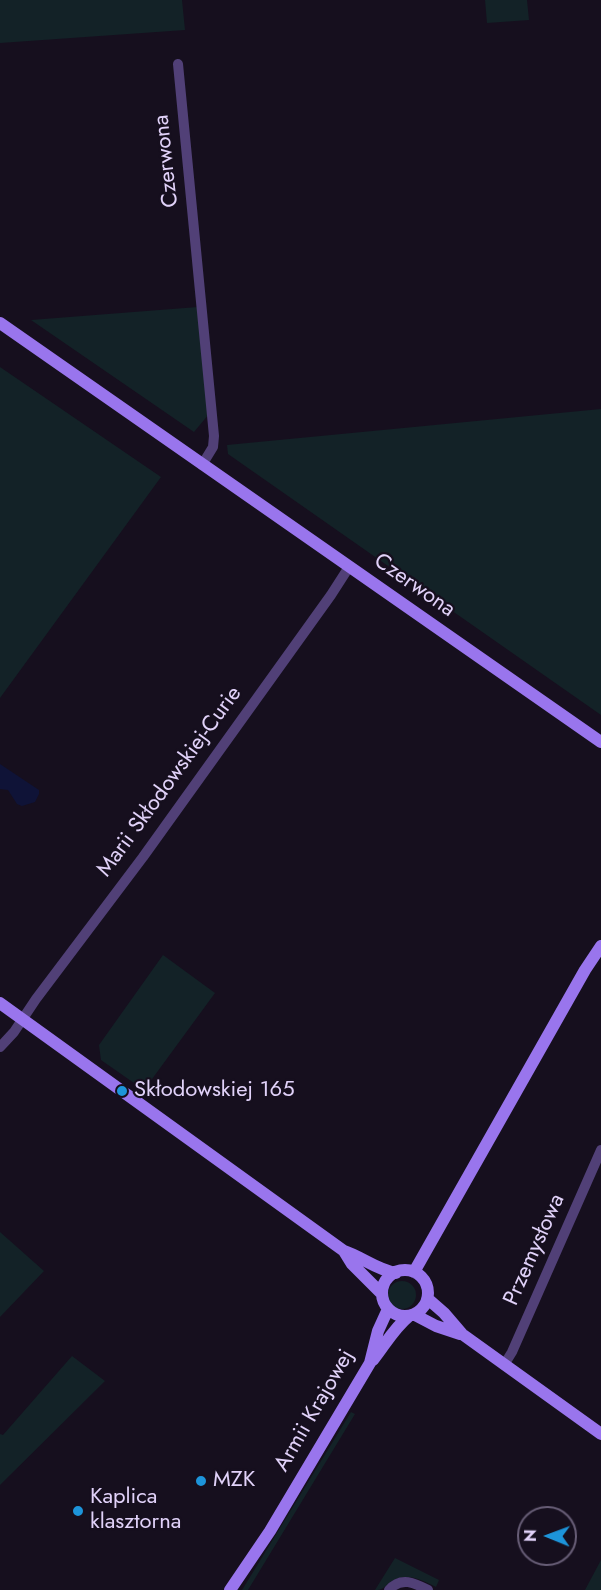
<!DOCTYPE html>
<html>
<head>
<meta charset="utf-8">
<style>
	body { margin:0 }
	#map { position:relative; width:601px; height:1590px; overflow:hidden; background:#160f1e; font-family:Jost,sans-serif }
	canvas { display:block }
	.north { position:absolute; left:517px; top:1506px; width:60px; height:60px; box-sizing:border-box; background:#160f1e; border:2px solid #675d76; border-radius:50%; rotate:271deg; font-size:16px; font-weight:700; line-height:24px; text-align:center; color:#e1d2f9 }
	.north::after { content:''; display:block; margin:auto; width:21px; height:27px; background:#1d94da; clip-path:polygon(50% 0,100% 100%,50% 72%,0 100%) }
</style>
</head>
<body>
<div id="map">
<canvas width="601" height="1590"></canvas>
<div class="north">N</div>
</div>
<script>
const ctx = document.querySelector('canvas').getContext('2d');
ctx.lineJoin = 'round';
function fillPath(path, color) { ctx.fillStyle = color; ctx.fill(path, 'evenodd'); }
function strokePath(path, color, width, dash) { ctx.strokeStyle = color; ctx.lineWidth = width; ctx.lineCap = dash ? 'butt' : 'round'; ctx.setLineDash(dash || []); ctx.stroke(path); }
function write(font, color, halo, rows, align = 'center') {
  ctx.font = font + ' Jost,sans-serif'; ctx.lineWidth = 4.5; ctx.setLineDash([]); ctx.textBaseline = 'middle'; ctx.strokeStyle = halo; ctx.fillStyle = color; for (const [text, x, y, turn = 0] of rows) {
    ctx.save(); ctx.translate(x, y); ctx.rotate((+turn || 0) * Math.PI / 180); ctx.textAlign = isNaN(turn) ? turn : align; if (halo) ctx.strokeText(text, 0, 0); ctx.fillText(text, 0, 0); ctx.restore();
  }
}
const green = new Path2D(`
	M0,0H182L185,30L0,43Z
	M485,0H527L529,20L487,23Z
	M198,307L209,414L194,432L31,320Z
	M0,367L161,477L0,698Z
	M601,409V715L228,454L227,445Z
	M163,955L215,993L144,1090L101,1060L99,1045Z
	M0,1232L44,1271L0,1317Z
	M388 1295a14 14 0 1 1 28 0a14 14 0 1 1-28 0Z
	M72,1356L105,1381L0,1485V1434L3,1435Z
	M351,1412L355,1414L248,1590H242Z
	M395,1558L439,1580L436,1587C419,1579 404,1571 388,1584C383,1588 382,1590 375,1590Z
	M601,1560V1590H585Z`);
const water = new Path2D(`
	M0,764L39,790V794L35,802L22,806L17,804L8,790L0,789Z`);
const street = new Path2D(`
	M178,64L214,436L213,447L202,465
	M0,1047L14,1032L36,999L143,857L331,595L349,567
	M504,1365L512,1352L601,1150
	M389,1590C401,1576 415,1583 428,1590`);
const secondary = new Path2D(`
	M0,323L601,742
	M0,1003L344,1251C362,1257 377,1270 396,1273
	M344,1251L352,1264L382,1294
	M382 1293a23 23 0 1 1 46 0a23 23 0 1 1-46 0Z
	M414,1272L585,970L601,946
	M428,1299L444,1313L462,1334L601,1434
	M415,1315L436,1326L460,1334
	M373,1360C385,1345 394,1328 409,1316
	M230,1590L270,1531L370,1363L378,1331L388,1309`);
const markers = [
	[122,1091,6,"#1d94da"],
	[201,1481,6,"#1d94da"],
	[78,1511,6,"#1d94da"]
];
const streetNames = [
	["Czerwona",167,161,-96],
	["Czerwona",414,586,35],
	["Marii Skłodowskiej-Curie",170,782,-54],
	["Przemysłowa",535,1250,-66],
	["Armii Krajowej",315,1411,-60]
];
const poiNames = [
	["Skłodowskiej 165",134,1091],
	["MZK",213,1481],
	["Kaplica",90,1498],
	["klasztorna",90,1523]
];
fillPath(green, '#132227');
fillPath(water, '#0f1337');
strokePath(street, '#514077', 10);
strokePath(secondary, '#9975ed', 12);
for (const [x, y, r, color] of markers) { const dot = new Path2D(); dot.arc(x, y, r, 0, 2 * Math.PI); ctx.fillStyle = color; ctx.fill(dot); strokePath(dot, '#160f1e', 2); }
write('22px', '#e1d2f9', '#160f1e', streetNames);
write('22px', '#e1d2f9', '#160f1e', poiNames, 'left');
</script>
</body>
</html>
